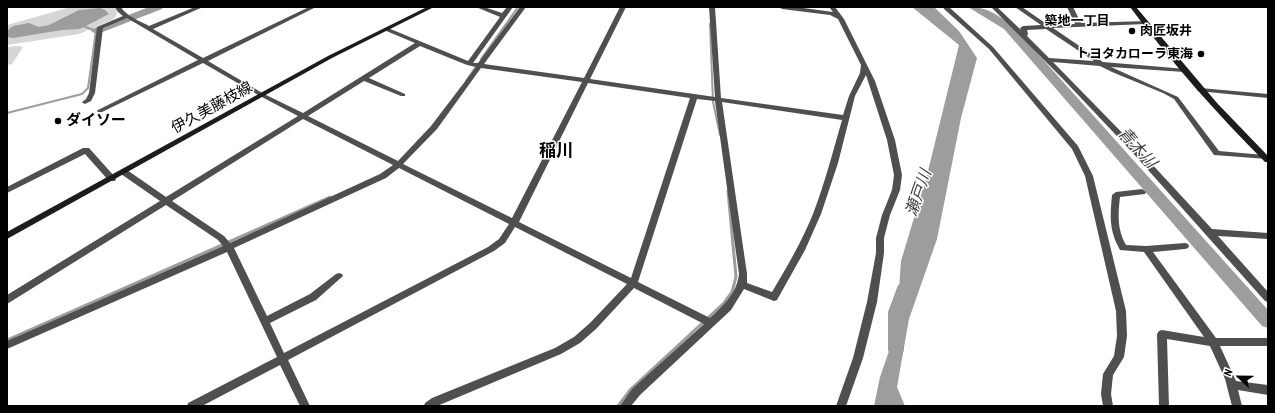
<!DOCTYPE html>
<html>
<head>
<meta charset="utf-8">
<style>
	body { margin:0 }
	#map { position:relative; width:1275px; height:413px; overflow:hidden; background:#fff; font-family:"PT Sans Narrow",sans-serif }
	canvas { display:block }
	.frame { position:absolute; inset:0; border:8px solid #000; pointer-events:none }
	.north { position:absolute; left:1219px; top:357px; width:40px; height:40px; -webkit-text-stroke:3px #fff; paint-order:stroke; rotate:292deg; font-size:11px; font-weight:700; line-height:16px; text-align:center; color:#000 }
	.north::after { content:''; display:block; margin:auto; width:14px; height:18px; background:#000; clip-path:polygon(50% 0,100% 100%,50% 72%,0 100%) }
</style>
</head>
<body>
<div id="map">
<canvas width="1275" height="413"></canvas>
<div class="frame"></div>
<div class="north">N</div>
</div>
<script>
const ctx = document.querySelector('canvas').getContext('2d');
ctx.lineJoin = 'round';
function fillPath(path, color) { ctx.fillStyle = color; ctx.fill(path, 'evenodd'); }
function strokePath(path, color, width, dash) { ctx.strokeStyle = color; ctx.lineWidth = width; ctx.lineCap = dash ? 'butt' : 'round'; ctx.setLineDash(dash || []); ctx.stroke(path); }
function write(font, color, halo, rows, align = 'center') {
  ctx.font = font + ' "PT Sans Narrow","Noto Sans JP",sans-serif'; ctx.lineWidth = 3; ctx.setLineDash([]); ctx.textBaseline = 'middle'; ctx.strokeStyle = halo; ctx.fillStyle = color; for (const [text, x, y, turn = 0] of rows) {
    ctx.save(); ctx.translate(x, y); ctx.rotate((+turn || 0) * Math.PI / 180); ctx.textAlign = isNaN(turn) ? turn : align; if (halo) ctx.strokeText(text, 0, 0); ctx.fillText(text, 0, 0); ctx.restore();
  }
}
const green = new Path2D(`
	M71,7H114L117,9C117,15 116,17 112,20L79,34L7,45V25Z
	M17,46L23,47L12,64L7,65V47Z`);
const water = new Path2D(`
	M912,7H934L959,31L977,58L961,118L937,239L909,319L897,387L905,406H874L880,377L896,331L901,261L927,175L959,45Z
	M100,8L105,10L109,14L80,29L62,30L13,38L7,37V31L13,26L29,23L39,27L49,25L79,10Z`);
const streamFar1 = new Path2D(`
	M710,24L713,102L720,135
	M481,59L518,7
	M466,81L477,65
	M7,113L82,94L88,88L96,31L83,26`);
const stream = new Path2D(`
	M7,340L330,197
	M618,406L631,389L724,303L732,292L736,277L728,191`);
const river = new Path2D(`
	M149,7H163L162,9L100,33L96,34L91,31L92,29Z
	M968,7C988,7 995,14 1012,25L1268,310V328L1262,326L1004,29Z
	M904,283L910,285L912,289L904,312V350L902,355L896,357L890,355L888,350V312L898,285Z`);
const minor = new Path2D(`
	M115,7H121C126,16 140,21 149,26L195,7H203L153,29L203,58L309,7H316L208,61L264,94L303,113L415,43L384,30V28H388L468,61L500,17L476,7H484L502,13L507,7H513L473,63H478L520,7H526L484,64L584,78L620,7H626L590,79L715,97L709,7H715L721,98L843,115L849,96L860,73L861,65L838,19L830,15L782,9L779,7H796L833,12L829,7H835L844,19L875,81L895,140L902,175L900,190L890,215L884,238V253L877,302L863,358L846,406H836L853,358L867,302L876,253V238L882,215L892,190L894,175L887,140L866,75L855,96L838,163L821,214L805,250L777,300L774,301L744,289L731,310L640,395L631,406H620L632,389L704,324L634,288L596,329L580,343L561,354L437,406H424L425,403L432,398L555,348L574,337L590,323L627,284L515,227L505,243L494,251L288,360L310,406H300L280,365L202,406H187L188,403L277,357L227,252L7,349V341L223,246L218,240L166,205L7,304V295L160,201L121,174L120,172L121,170H127L166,197L298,116L260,96L203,63L102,112H98L97,111L98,110L198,60L127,18L103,28L95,93L91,101L85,104L83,103L82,102L86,99L89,93L97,27L123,16L118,12ZM420,46L467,65L476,67L431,126L398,161L308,116L364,81L401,96H405V94L369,78ZM481,68L582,82L512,218L403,164L437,129ZM588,83L690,98L631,278L519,222ZM697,99L715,101L739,274C737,293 724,305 710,318L638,282ZM722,102L842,120C833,151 825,183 813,214C802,241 787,267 772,292L747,283V274ZM303,119L393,165L380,174L230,243L224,236L172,201ZM399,168L509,224L499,239L488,247L284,353L270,323L316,300L343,276L342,274L339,273L336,274L310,294L267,316L234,248L386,178Z
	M943,7H949L993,47L1078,146L1093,176L1126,311L1127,336L1124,357L1113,375L1111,394L1113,406H1103L1101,394L1103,374L1114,356L1117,336L1116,311L1085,176L1072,149L989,49L944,9Z
	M991,7H997L1021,30L1020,28L1023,26L1041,25L1015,7H1022L1048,25L1075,24L1067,7H1073L1081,23L1147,21V23L1145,24L1053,28L1103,62L1186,69L1187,70L1184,72L1111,67L1178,97L1219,151L1264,155H1267L1268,157L1267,159L1214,155L1174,99L1163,93L1112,72L1100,66L1053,62L1137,148L1212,229L1268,233V239L1218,236L1268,292V302L1265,301L1132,152L1063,79ZM1046,29L1094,61L1049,58L1027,36L1028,34L1027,30Z
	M1200,88L1268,94V98L1198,91L1197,90Z
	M83,148H89L115,177L116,179L115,181H109L85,154L7,193V187Z
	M1142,189L1146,192L1145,194L1120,197C1118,214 1117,230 1126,245L1146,246L1185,243L1188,244L1189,246L1188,248L1185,249L1153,252L1216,338H1268V346H1220L1236,381L1268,385V395L1238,390L1242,406H1232L1225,379L1210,346L1167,339L1169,406H1159L1157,334L1159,331L1162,330L1204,337L1144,252L1120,250C1109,230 1110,217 1112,195L1116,192Z`);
const secondary = new Path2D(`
	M427,7H434L332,58L7,239V232L328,56Z
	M1130,7H1136L1217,103L1268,156V162H1265C1217,114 1171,62 1130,7Z`);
const markers = [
	[1132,31,4,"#000"],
	[1201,54,4,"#000"],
	[58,121,4,"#000"]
];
const farNeighbourhoodnames = [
	["築地一丁目",1077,21]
];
const farPoinames = [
	["肉匠坂井",1140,31],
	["トヨタカローラ東海",1193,54,"right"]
];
const streetNames = [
	["伊久美藤枝線",212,108,-29]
];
const poiNames = [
	["ダイソー",66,121]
];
const waterNames = [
	["青木川",1137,148,48],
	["瀬戸川",919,193,-71]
];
const quarterNames = [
	["稲川",556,151]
];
fillPath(green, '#d6d6d6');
fillPath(water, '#9d9d9d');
strokePath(streamFar1, '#9d9d9d', 2);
strokePath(stream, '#9d9d9d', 3);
fillPath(river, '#9d9d9d');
fillPath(minor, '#4f4f4f');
fillPath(secondary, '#1c1c1c');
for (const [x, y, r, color] of markers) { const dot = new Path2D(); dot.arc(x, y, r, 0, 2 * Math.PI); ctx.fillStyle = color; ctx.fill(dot); strokePath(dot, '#fff', 1.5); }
write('bold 13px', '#000', '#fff', farNeighbourhoodnames);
write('bold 13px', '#000', '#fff', farPoinames, 'left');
write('15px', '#000', '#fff', streetNames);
write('bold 15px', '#000', '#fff', poiNames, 'left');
write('italic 16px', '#3e3e3e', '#fff', waterNames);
write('bold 17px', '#000', '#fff', quarterNames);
</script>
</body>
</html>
